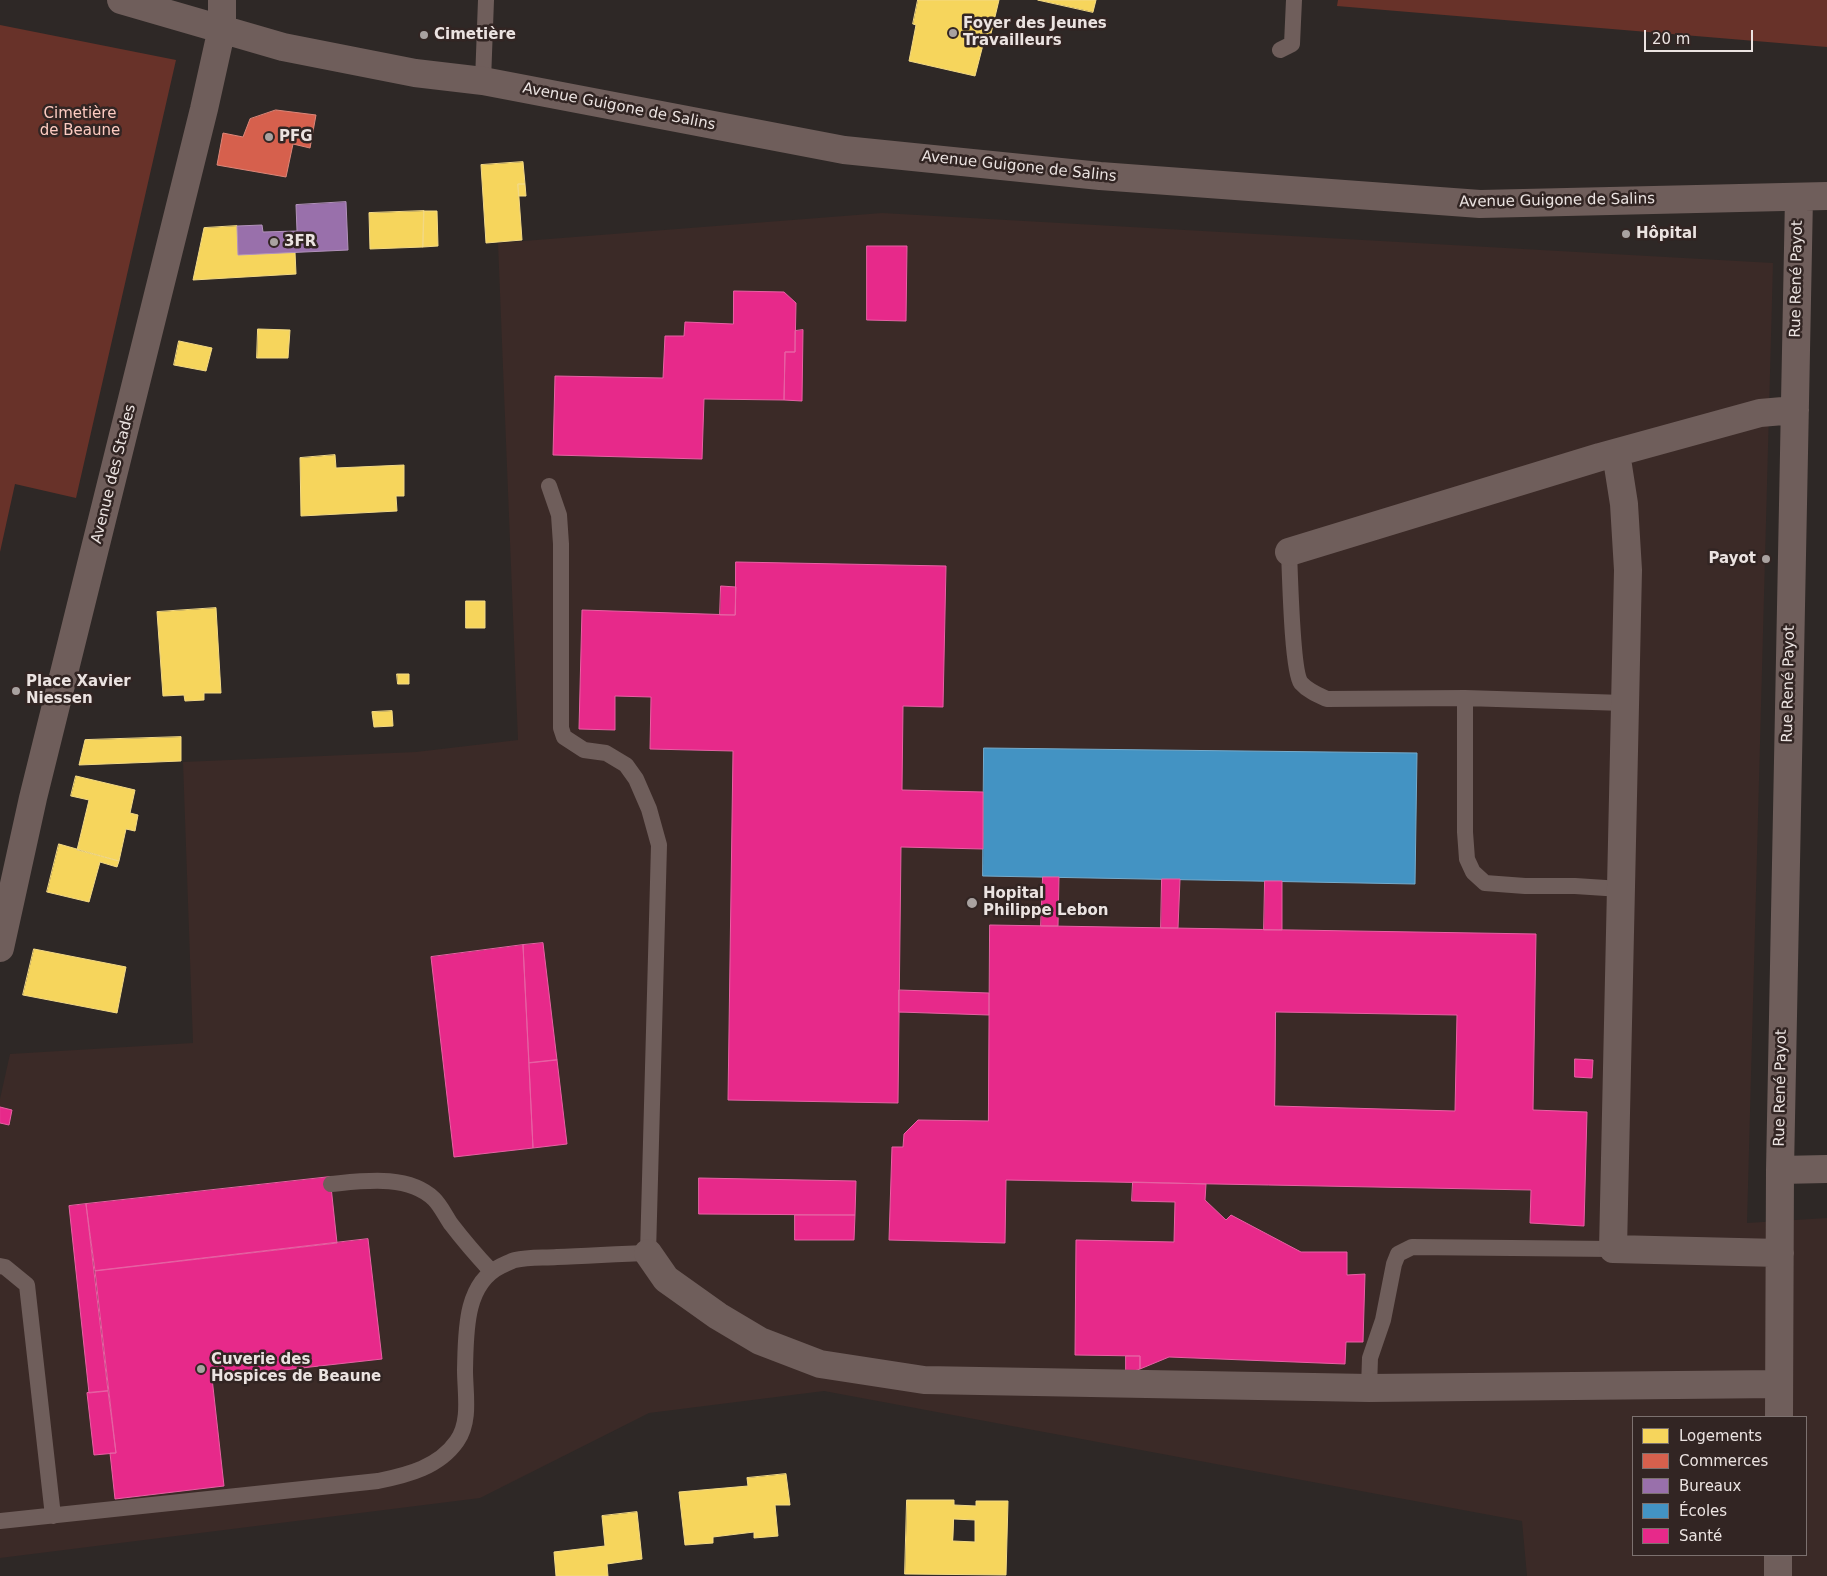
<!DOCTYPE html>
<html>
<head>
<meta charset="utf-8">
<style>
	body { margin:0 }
	#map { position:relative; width:1827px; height:1576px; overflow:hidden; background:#2e2826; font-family:"DejaVu Sans",sans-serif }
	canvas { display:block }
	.legend { position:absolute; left:1632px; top:1416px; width:175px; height:140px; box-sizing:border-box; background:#322523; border:1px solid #7c716f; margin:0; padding:6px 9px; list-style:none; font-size:15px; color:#ebe3e1 }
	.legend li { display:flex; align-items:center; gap:10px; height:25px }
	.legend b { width:25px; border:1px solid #7c716f }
	.scale { position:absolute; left:1644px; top:30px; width:109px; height:22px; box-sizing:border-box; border:2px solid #ebe3e1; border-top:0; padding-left:6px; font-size:15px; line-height:18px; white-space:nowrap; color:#ebe3e1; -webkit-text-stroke:4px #322523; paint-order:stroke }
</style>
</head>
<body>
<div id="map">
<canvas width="1827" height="1576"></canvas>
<ul class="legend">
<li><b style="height:14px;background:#f6d55c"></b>Logements</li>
<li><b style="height:14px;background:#d6604d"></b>Commerces</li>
<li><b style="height:14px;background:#9970ab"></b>Bureaux</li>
<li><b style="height:14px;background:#4393c3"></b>Écoles</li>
<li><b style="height:14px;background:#e7298a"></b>Santé</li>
</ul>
<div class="scale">20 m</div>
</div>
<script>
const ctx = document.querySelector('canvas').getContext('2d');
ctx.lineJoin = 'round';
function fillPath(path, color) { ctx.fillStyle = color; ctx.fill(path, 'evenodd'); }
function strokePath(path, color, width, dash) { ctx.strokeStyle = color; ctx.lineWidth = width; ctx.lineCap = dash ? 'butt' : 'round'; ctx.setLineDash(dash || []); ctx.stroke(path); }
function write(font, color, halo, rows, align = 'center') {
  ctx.font = font + ' "DejaVu Sans",sans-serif'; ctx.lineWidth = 5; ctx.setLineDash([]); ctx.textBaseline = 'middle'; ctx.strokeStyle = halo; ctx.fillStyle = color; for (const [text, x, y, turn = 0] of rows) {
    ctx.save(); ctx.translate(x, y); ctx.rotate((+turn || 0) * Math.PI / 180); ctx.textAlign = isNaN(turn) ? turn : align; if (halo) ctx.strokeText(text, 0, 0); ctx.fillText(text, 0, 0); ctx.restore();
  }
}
const built = new Path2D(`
	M882,213L1773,263L1747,1223L1827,1218V1576H1527L1522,1521L824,1391L649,1413L480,1498L0,1558V1099L10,1054L193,1043L183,762L416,752L518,740L498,243ZM1633,1417H1806V1555H1633Z`);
const green = new Path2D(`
	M1338,0H1827V47L1337,6Z
	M0,25L176,60L76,498L15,484L0,552Z`);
const homes = new Path2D(`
	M918,0H999L989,42L984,41L975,76L909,61L916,25L913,24Z
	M1038,0H1096L1093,12Z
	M523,162L525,184H518L522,240L486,243L481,165Z
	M518,184H525L526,196H519Z
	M424,211H437L438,246L423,247Z
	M424,211L423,247L370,249L369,213Z
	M237,226L238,255L295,252L296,274L193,280L204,228Z
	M258,329L290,330L288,358H257Z
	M179,341L212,348L206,371L174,365Z
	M335,455L336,468L404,465V496H396L397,511L301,516L300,458Z
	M466,601H485V628H466Z
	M216,608L221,693H204V700L185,701L184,695L163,696L157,612Z
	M397,674H409V684H398Z
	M392,711L393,726L374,727L372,712Z
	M181,737V761L79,765L85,740Z
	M76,776L135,790L130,813L138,815L135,831L126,829L119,861L77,850L89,800L71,796Z
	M59,844L119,861L117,867L100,862L89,902L47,892Z
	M34,949L126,967L117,1013L23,995Z
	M786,1474L790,1505H775L778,1536L754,1538V1532L713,1537V1543L685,1545L679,1492L748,1486L747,1478Z
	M907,1500H954V1505L976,1506V1501H1008L1006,1575L905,1574ZM954,1519L975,1520V1542L953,1541Z
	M637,1512L642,1559L607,1564L608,1576H556L554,1552L605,1546L602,1516Z`);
const shops = new Path2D(`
	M276,110L316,115L310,148L293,144L286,177L217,165L223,133L243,137L250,119Z`);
const offices = new Path2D(`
	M346,202L348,250L238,255L237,226L262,225L263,232L297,231L296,205Z`);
const schools = new Path2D(`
	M984,748L1417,753L1415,884L983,876Z`);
const health = new Path2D(`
	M867,246H907L906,321L867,320Z
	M734,291L784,292L796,303L795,352H785L784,400L704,399L702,459L553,455L555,376L663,378L665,336H684L685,322L733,324Z
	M803,330L802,401L784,400L785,352H795V331Z
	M736,562L946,566L943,707L903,706L902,790L983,792V849L901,847L898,1103L728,1100L733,751L650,749L651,697L615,696V730L579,729L582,610L735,615Z
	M721,586L736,587L735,615H720Z
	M1043,877H1059L1058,926H1041Z
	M1162,879H1180L1178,928H1161Z
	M1265,881H1282V930H1264Z
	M990,925L1536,934L1533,1110L1587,1112L1584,1226L1530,1223L1531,1190L1006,1180L1005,1243L889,1240L892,1147H903L904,1134L918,1120L988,1121ZM1276,1012L1457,1015L1455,1111L1275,1106Z
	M543,943L557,1060L529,1063L523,945Z
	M523,945L533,1148L454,1157L431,957Z
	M899,990L989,993V1015L899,1012Z
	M1575,1059L1593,1060L1592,1078L1575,1077Z
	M557,1060L567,1144L533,1148L529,1063Z
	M0,1107L12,1110L9,1125L0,1123Z
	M330,1177L337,1243L95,1271L86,1204Z
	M699,1178L856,1181L855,1215L699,1214Z
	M1133,1182L1206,1184L1205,1200L1226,1220L1231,1215L1301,1252H1347V1275L1365,1274L1363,1342H1346L1345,1364L1169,1357L1140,1369V1356L1075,1355L1076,1240L1174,1242L1175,1202L1132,1201Z
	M86,1204L108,1391L89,1393L69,1206Z
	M795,1215H855L854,1240H795Z
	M368,1239L382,1359L212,1378L224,1486L115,1499L110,1453H116L95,1271Z
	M1126,1356H1140V1369L1126,1374Z
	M108,1391L116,1453L94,1455L87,1393Z`);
const service = new Path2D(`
	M1280,50L1292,44L1294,0
	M483,81L486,0
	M1289,552C1290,573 1292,671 1301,683C1308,691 1318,695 1327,699L1465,698L1624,703
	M1465,698V832L1467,859L1473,872L1485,883L1525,886H1575L1621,889
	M331,1184C363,1181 408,1174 434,1199C441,1206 446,1217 451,1224C464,1241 477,1256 491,1271
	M0,1266L5,1267L27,1285L53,1516
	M1369,1388L1370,1358L1383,1320L1394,1264L1398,1254L1412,1247L1613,1249
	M0,1521L378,1481C408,1475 439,1467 457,1441C471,1421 465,1393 465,1370C466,1334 464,1284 501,1266C506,1264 511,1261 515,1260C528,1257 543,1258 557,1257C587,1256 617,1254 648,1253L659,845L649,809L636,779L626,765L606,753L584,750L564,737L561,728V544L559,515L549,486`);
const minor = new Path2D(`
	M121,0L283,47L415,73L483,81L844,150L1100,176L1480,204L1827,196
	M1616,453L1624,504L1628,570L1613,1249L1780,1253
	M1289,552L1600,457L1760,413L1795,410
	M0,948L33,798L204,109L222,28V0
	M1780,1170L1827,1169
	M648,1253L666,1279L718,1316L760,1341L820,1364L924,1380L1369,1388L1779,1384
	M1779,1417L1780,1170L1799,197
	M1778,1576V1555`);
const markers = [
	[953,33,5,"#a9a2a0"],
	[424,35,5,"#a9a2a0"],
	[269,137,5,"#a9a2a0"],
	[1626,234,5,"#a9a2a0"],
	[274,242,5,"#a9a2a0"],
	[1766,559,5,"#a9a2a0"],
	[16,691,5,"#a9a2a0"],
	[972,903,6,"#a9a2a0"],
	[201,1369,5,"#a9a2a0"]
];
const poiNames = [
	["Foyer des Jeunes",963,24],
	["Travailleurs",963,41],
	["Cimetière",434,35],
	["PFG",279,137],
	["Hôpital",1636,234],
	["3FR",284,242],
	["Payot",1756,559,"right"],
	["Place Xavier",26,682],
	["Niessen",26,699],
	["Hopital",983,894],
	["Philippe Lebon",983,911],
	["Cuverie des",211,1360],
	["Hospices de Beaune",211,1377]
];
const streetNames = [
	["Avenue Guigone de Salins",619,107,11],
	["Avenue Guigone de Salins",1019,167,6],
	["Avenue Guigone de Salins",1557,201,-1],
	["Rue René Payot",1797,279,-89],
	["Avenue des Stades",114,474,-76],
	["Rue René Payot",1789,684,-89],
	["Rue René Payot",1781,1088,-89]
];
const parkNames = [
	["Cimetière",80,114],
	["de Beaune",80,131]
];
fillPath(built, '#3b2a27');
fillPath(green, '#683229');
fillPath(homes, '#f6d55c');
strokePath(homes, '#f3d984', 1);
fillPath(shops, '#d6604d');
strokePath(shops, '#dc8779', 1);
fillPath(offices, '#9970ab');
strokePath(offices, '#b292bb', 1);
fillPath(schools, '#4393c3');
strokePath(schools, '#75abcc', 1);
fillPath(health, '#e7298a');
strokePath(health, '#e861a4', 1);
strokePath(service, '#6f5e5b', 16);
strokePath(minor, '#6f5e5b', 28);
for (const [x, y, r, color] of markers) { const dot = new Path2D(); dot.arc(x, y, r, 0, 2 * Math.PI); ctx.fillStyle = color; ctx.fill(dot); strokePath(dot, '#322523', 2); }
write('bold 15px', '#ebe3e1', '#322523', poiNames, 'left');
write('15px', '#ebe3e1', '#322523', streetNames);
write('15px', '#fdcbc1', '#322523', parkNames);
</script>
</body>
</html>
